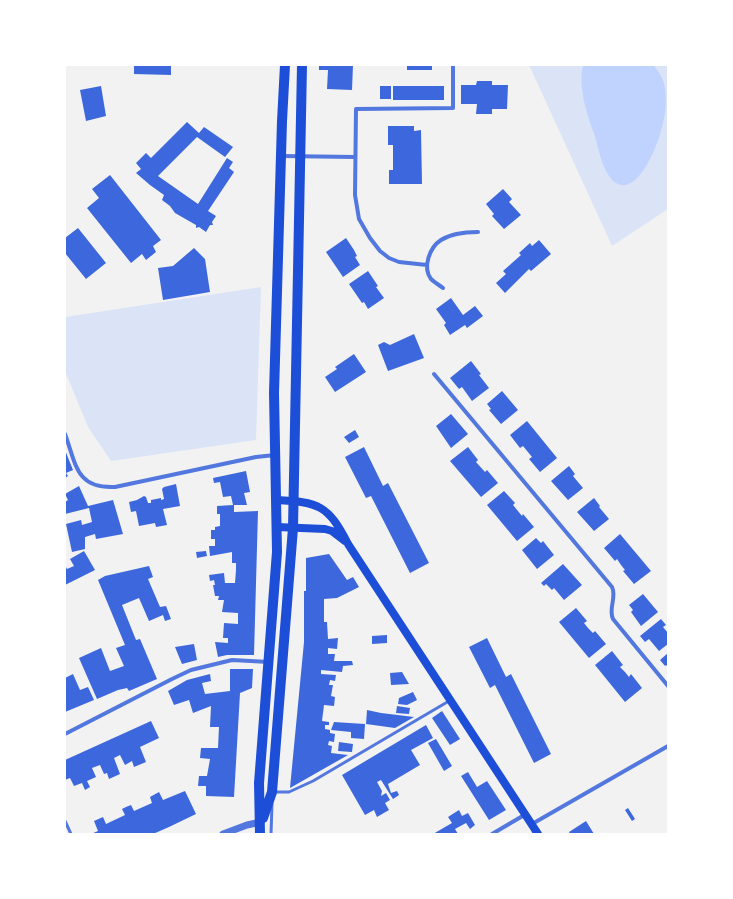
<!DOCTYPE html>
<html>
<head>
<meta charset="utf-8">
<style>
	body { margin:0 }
	#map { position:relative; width:733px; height:899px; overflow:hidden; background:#f2f2f2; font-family:"Noto Sans",sans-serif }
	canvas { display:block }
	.frame { position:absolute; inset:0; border:66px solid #fff; pointer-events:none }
</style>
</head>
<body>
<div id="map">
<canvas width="733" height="899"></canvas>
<div class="frame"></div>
</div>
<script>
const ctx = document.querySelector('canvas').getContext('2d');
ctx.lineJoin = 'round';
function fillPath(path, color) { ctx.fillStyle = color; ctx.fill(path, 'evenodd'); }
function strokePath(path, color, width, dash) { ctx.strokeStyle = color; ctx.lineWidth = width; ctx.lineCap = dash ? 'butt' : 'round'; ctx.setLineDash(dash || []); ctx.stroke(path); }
const green = new Path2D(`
	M529,65H668V209L612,246Z
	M261,287L256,440L111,461L88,427L65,371V317Z`);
const water = new Path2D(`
	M583,65H653C659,72 664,79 665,89C667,103 665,118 661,131C657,146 638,196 616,183C603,174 599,151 595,136C587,115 578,88 583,65Z`);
const building = new Path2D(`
	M134,65H171V75L134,74Z
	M319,65H353L352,90L327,89L328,70H319Z
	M407,65H432V70H407Z
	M477,81H492V85H508L507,109H492V114H476L477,104H461V85H476Z
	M101,86L106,116L86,121L80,90Z
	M380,86H391V99H380Z
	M393,86H444V100H393Z
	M187,122L199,133L204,127L233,147L225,157L197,137L158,176L198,204L227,158L233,162L229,168L234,172L208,211L216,216L212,222L213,225H210L206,232L199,227L196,228V225L175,213L170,206L162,200L164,195L150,185L136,173L141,169L136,163L146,153L151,158Z
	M388,126H414V131L421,130L422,184H389V170H393V145H388Z
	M110,175L161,240L153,246L156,252L146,260L142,254L131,263L87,208L99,198L92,189Z
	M503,189L512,199L509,202L521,215L504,229L492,216L494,214L486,204Z
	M78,228L106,263L86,279L65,253V238Z
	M346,238L354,250L357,256L355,257L360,265L343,277L326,252Z
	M539,240L551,254L531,271L529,269L505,293L496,283L506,274L503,271L521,255L519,253L530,243L532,246Z
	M194,248L205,259L210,292L163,300L158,268L173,266Z
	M368,271L378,286L376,287L384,298L368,309L364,302L362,303L349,284Z
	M451,298L463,315L475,306L483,316L467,328L465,325L450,335L444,325L446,323L436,309Z
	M414,334L424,358L388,371L378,345L384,342L390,345Z
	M354,354L366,372L335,392L325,377L337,369L335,367Z
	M471,361L481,374L479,375L489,388L472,401L462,387L459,389L450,378Z
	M502,391L518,410L501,424L489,410L491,409L487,404Z
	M451,414L468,434L451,448L436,426Z
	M527,421L557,458L540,472L529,459L532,457L523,446L520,448L510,435Z
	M355,430L359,437L349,443L344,437Z
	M364,447L383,486L388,483L429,563L410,573L371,496L366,498L345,457Z
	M468,447L478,460L476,462L485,472L487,470L498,483L481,497L450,461Z
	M65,450L73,470L66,473L68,476L65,478Z
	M569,466L575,474L573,476L583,488L568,500L551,481Z
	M246,471L250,492L244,493L247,505H234V512L258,511L254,655H227L218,657L215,642L228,643V638H223L224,623L238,624V613L222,612L224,600H218L219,596H215L213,585H215L214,580L210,581L209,575L224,573L225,583H235L236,570V563H232V552L210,556L209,546H215V539H211V530H215V527L220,526V514H217V506L233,505L231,496L223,497L220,482L214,483L213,478Z
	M176,484L180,506L163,509L167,525L156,527L155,523L139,526L136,511L131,512L129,502L137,500L144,496L146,497L148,503H151V500L161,498V500L164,499L162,489L164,487Z
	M79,486L88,506L113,500L123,534L96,539L95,534L85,537V549L72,552L66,524L81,520L82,525L92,522L89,508L65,514V502L68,500L65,494Z
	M504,491L515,503L513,505L522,516L523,514L534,527L517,541L487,505Z
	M594,498L600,506L599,507L609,519L594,531L577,512Z
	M620,534L651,571L634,584L623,571L625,570L621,565L617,559L615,561L604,548Z
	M536,538L541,543L543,541L554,555L537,569L522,550Z
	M84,551L95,570L65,585V565L67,569L74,566L70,559Z
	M206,551L207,556L197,558L196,552Z
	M329,554L347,580L353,577L359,587L337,598L324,599V622H327L328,639L338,638L337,649L328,648V654H335L334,661H352L353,665L343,666L342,672L321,670V674L336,675L335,681L330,680L329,685H333L331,696L335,697L334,706L324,705L322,721L329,722V725H325V729L330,730V733L335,734L334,742L329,741L328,745L332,746L331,753L348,755L290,788L304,642V591H306V558Z
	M563,564L582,585L564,600L554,588L552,590L546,584L544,586L541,583Z
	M149,566L153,577L148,579L160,607L166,606L171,619L165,621L163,615L149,621L139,598L122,605L136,640L140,639L157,679L129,691L127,688L118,690L97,699L79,658L101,648L110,671L124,666L116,648L125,645L98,580L105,576Z
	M643,594L658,612L641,626L631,612L633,610L629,605Z
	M576,608L587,621L584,623L588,628L593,633L595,631L606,644L589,658L559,622Z
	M661,619L666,625L663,627L668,633V644L659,651L649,639L645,642L640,636Z
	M387,635V643L372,644V636Z
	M487,638L506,677L511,674L551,754L534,763L495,685L490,688L469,647Z
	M194,644L197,660L182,664L175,647Z
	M612,651L623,665L620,667L625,672L629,677L631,674L642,688L625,702L595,665Z
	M668,653V667L666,665L665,666L660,660Z
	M230,669H253L252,688L240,693L234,797L206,796V786H198L199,776H207L210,759L200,758L201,748H218L219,727H210L211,706L193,713L189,700L174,705L168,691L187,680L210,674L211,681L202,683L205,694L230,691Z
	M402,672L409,684L391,685L390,673Z
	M73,674L80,690L88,687L94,700L65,712V678Z
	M413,692L417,700L407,705L398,704L399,698Z
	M397,706L410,708L409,714L396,713Z
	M367,710L381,713L414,717L395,728L366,724Z
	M442,711L460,739L450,745L432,718Z
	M151,721L159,738L140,747L146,762L134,767L132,761L125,765L120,755L114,758L120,774L109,779L107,773L104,774L100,765L92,768L96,777L87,781L90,787L85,790L82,783L74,786L70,778L65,780V760Z
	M334,722L365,724L364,739L351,738V732L331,730Z
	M426,725L433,738L411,750L420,765L388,784L391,793L397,791L399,795L393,799L381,780L377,782L382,791L381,796L386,793L390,800L385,803L389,810L377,817L374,810L365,815L342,775Z
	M436,739L452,766L444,771L428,743Z
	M339,742L353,744L352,752L338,751Z
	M468,772L477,787L487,781L506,810L489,820L461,776Z
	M185,791L196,814L169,827L153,834H91L98,831L94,821L103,817L106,824L125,815L122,809L126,807L131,805L134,811L152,803L150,797L159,792L163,800Z
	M628,808L635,819L632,821L625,810Z
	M459,810L462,816L468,813L475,825L470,829L466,823L455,829L458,834H433L452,823L448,817Z
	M586,821L594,834H570L569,832Z`);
const service = new Path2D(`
	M273,792H289L313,781L449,701
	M65,821L71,834
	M271,834L272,804`);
const minor = new Path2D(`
	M281,156L355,157
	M427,265L399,262L389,258L380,251L370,238L359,219L355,195L356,109L453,108V65
	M443,288C439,285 434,282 431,279C422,267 430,247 441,240C452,233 466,232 478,232
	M434,374L612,587C617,598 608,608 613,619L668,686
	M65,434C76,464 76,489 115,487L256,457L275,455
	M65,734L172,679L191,670L232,660L269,662
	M532,824L668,746
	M492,834L526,814`);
const tertiary = new Path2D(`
	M223,834L247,825L261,822`);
const secondary = new Path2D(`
	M276,500C319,502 328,505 348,544L538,834
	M277,527L325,529L332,531L345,541`);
const primary = new Path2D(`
	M263,818L272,792L293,528L302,65
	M260,834L259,783L277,552L274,393L282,121L285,65`);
fillPath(green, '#dbe4f7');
fillPath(water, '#bfd3fe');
fillPath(building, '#3d67dc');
strokePath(service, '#5277de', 3);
strokePath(minor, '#5277de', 4);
strokePath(tertiary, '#5277de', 7);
strokePath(secondary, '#1d4ed8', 8);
strokePath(primary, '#1d4ed8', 10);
</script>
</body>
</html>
